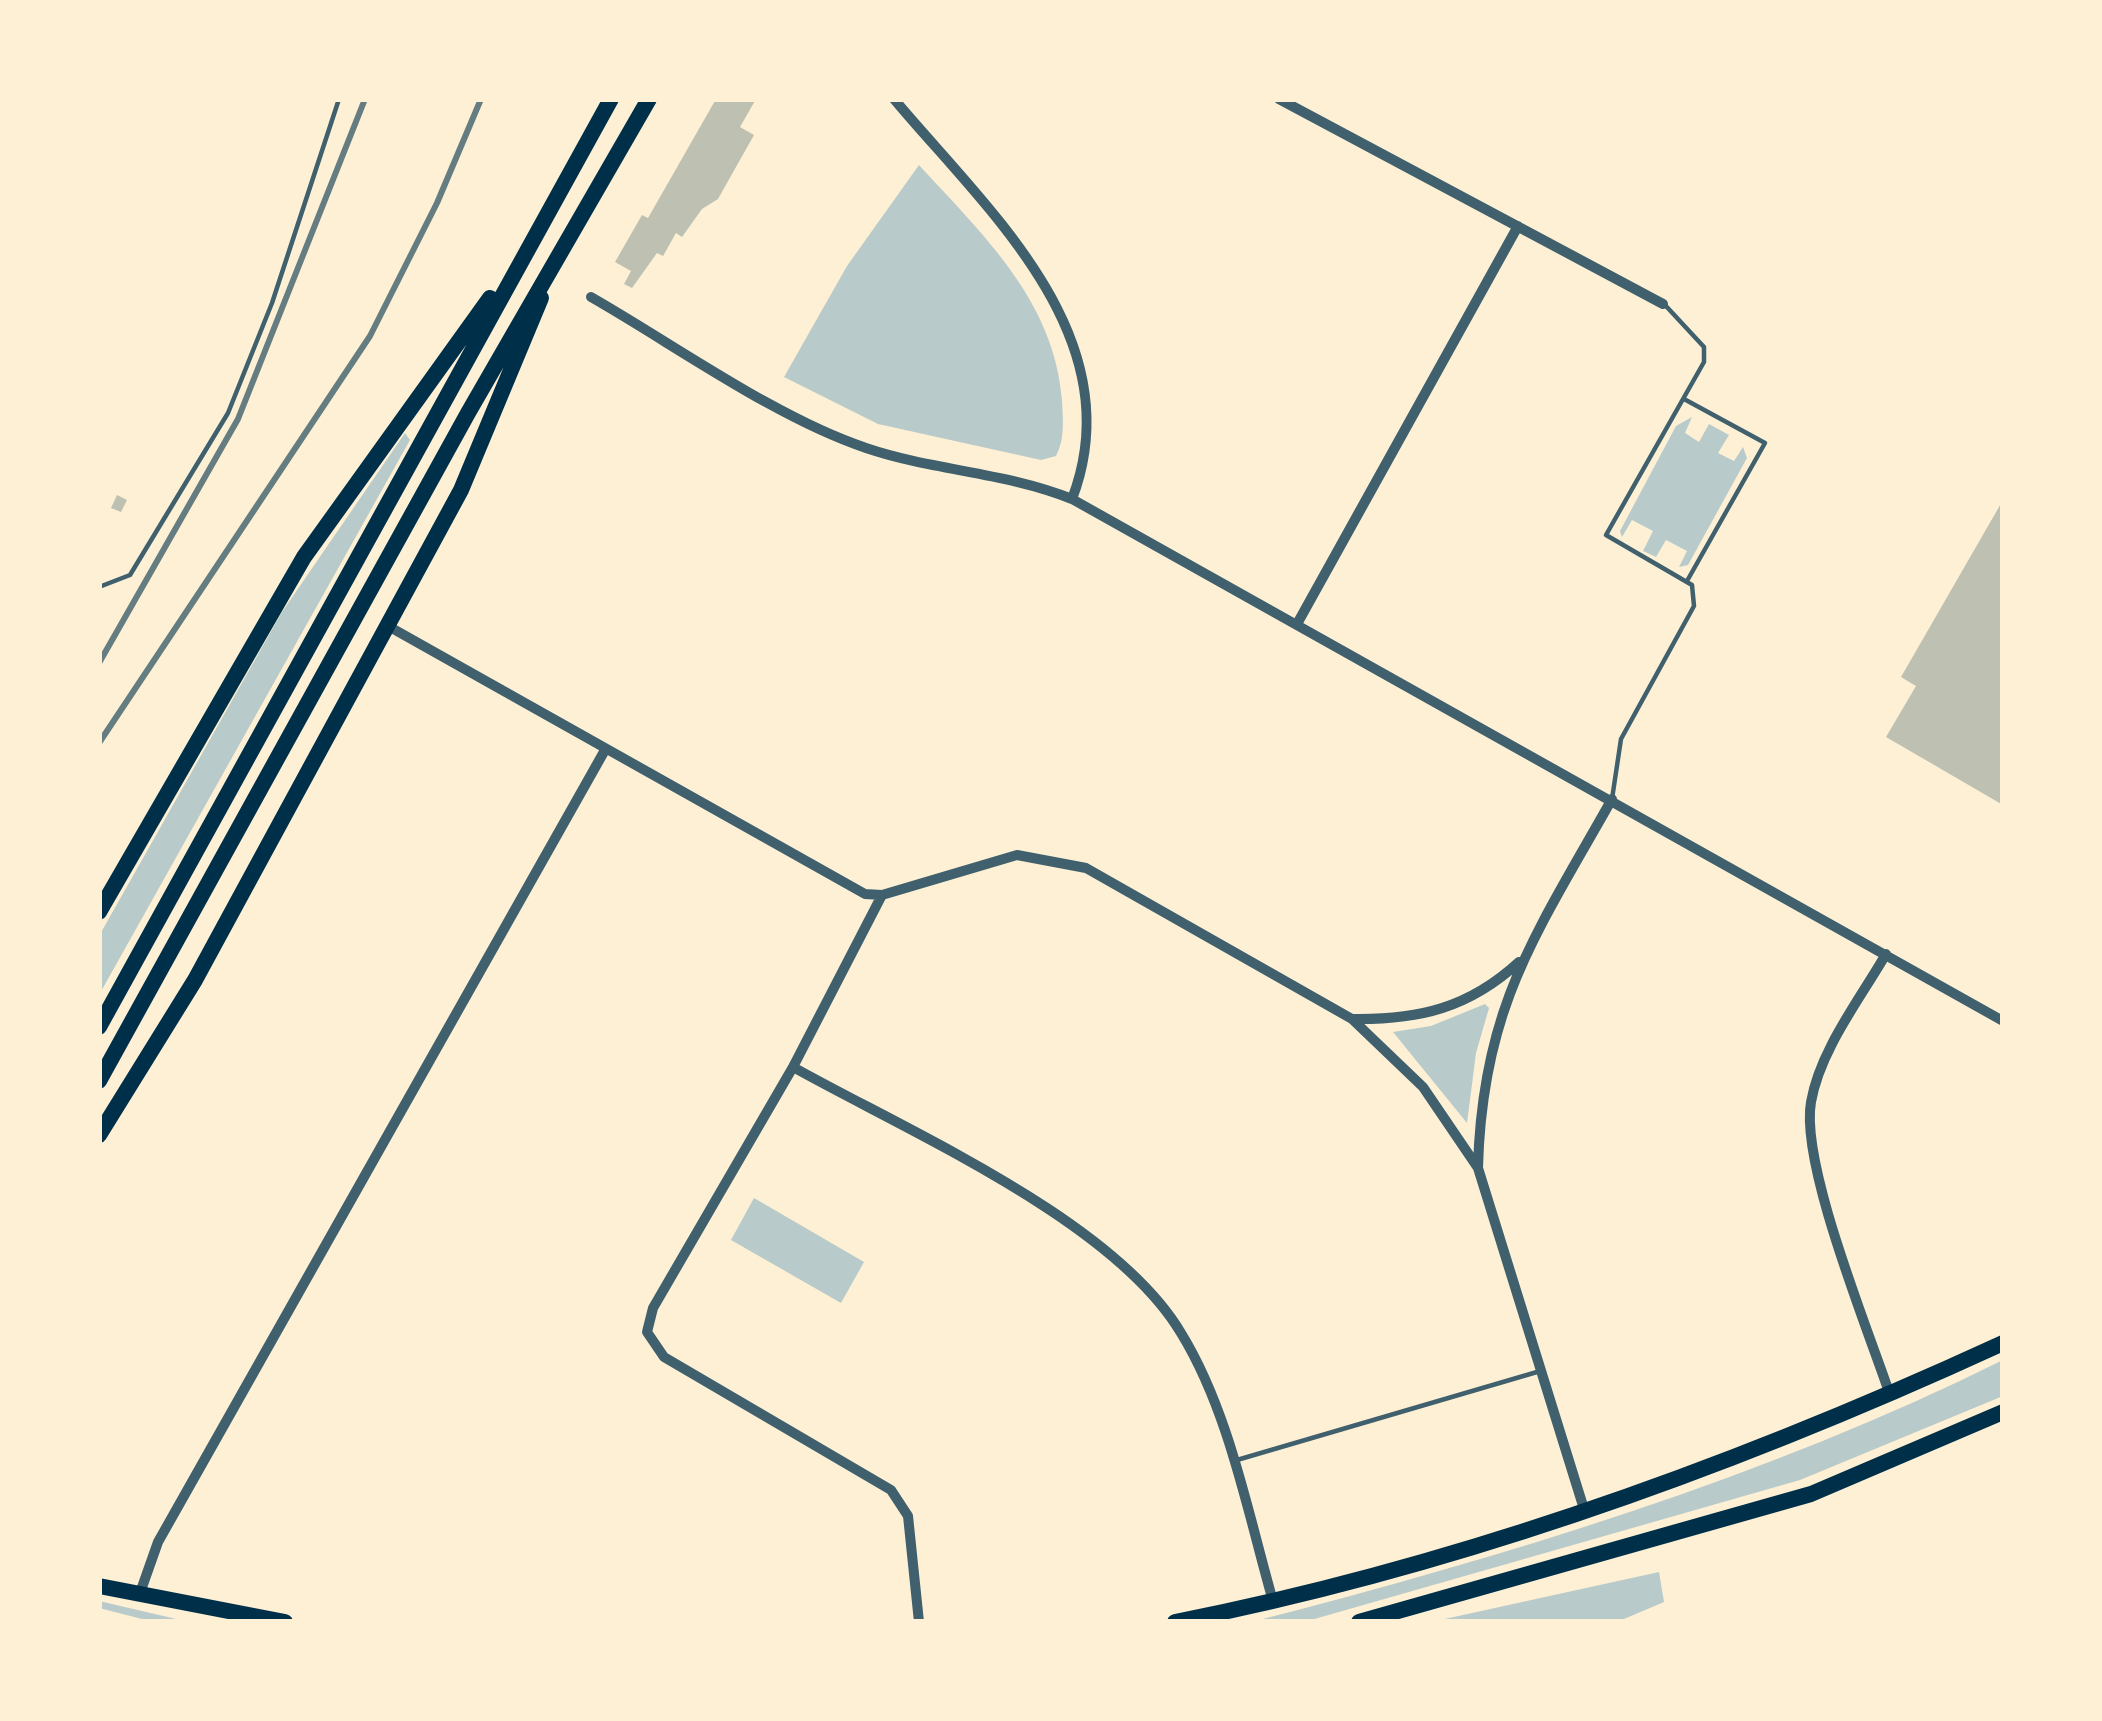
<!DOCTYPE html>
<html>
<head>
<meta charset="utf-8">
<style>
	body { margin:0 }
	#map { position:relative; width:2102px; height:1721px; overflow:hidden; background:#fdf0d5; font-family:Literata,serif }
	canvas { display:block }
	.frame { position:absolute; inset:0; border:102px solid #fdf0d5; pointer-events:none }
</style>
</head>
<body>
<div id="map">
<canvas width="2102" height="1721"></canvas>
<div class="frame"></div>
</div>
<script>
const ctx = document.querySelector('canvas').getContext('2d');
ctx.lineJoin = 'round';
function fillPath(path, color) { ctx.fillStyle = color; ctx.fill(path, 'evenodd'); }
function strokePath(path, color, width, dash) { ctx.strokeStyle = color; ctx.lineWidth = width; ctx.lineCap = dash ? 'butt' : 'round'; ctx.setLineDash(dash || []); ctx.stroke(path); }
const green = new Path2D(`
	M919,165C982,234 1055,301 1062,401C1063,420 1065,439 1056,456L1041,460L878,424L784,377L847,266Z
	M1692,417L1685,433L1699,442L1709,424L1729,435L1718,453L1734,461L1743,447L1747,458L1688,565L1679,567L1687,551L1666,540L1656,557L1643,551L1653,531L1632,520L1622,537L1620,531L1676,426Z
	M405,433L410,440L99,995V936L282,612Z
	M1485,1004L1489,1008L1476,1053L1467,1123L1393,1032L1431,1026Z
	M754,1198L864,1262L841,1303L731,1240Z
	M2003,1360V1396L1800,1480L1304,1622H1251C1505,1557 1768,1477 2003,1360Z
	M1659,1572L1664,1602L1617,1622H1431Z
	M99,1601L189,1622H154L99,1608Z`);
const building = new Path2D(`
	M716,99H756L740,127L754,135L718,199L702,209L682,237L676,233L663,256L657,253L632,288L624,284L631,271L615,262L642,215L648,218Z
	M117,495L127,500L121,512L111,508Z
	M2003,500V805L1886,737L1916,686L1901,677Z`);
const service = new Path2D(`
	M1684,399L1765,443L1687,581
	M99,587L130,575L228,413L272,303L339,99
	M1612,799L1621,739L1694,606L1692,585L1606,535L1704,362V347L1665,305
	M1237,1460L1537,1372`);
const minor = new Path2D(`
	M894,99C986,209 1134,337 1072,499
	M1279,99L1663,304
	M591,297C675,345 776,418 866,448C934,471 1005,472 1072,499L2003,1021
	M1297,624L1518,226
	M388,626L865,894L882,895L1017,855L1086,868L1352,1019L1423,1087L1478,1168
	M882,895L793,1067L653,1308L647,1332L664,1357L891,1490L908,1516L919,1622
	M1886,954C1860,999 1820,1050 1811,1102C1800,1164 1868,1329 1890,1395
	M1352,1019C1419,1020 1469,1008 1519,962
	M793,1067C909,1132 1114,1220 1181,1333C1229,1411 1248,1514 1273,1601
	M1584,1509L1478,1168C1482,1007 1536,934 1612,799
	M140,1593L158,1542L605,750`);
const trunk = new Path2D(`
	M99,912L304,557L490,298
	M99,1027L611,99
	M99,1081L468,413L649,99
	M99,1135L195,980L461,490L541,298
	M99,1586L285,1622
	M1175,1622C1460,1566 1740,1464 2003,1343
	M1359,1622L1811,1494L2003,1412`);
const rail = new Path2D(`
	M99,663L238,419L365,99
	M99,743L370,336L437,203L481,99`);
fillPath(green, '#b9caca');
fillPath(building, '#bec0b2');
strokePath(service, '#3f606c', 4.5);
strokePath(minor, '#3f606c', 10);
strokePath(trunk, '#003049', 16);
strokePath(rail, '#657d81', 6);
</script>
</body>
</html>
